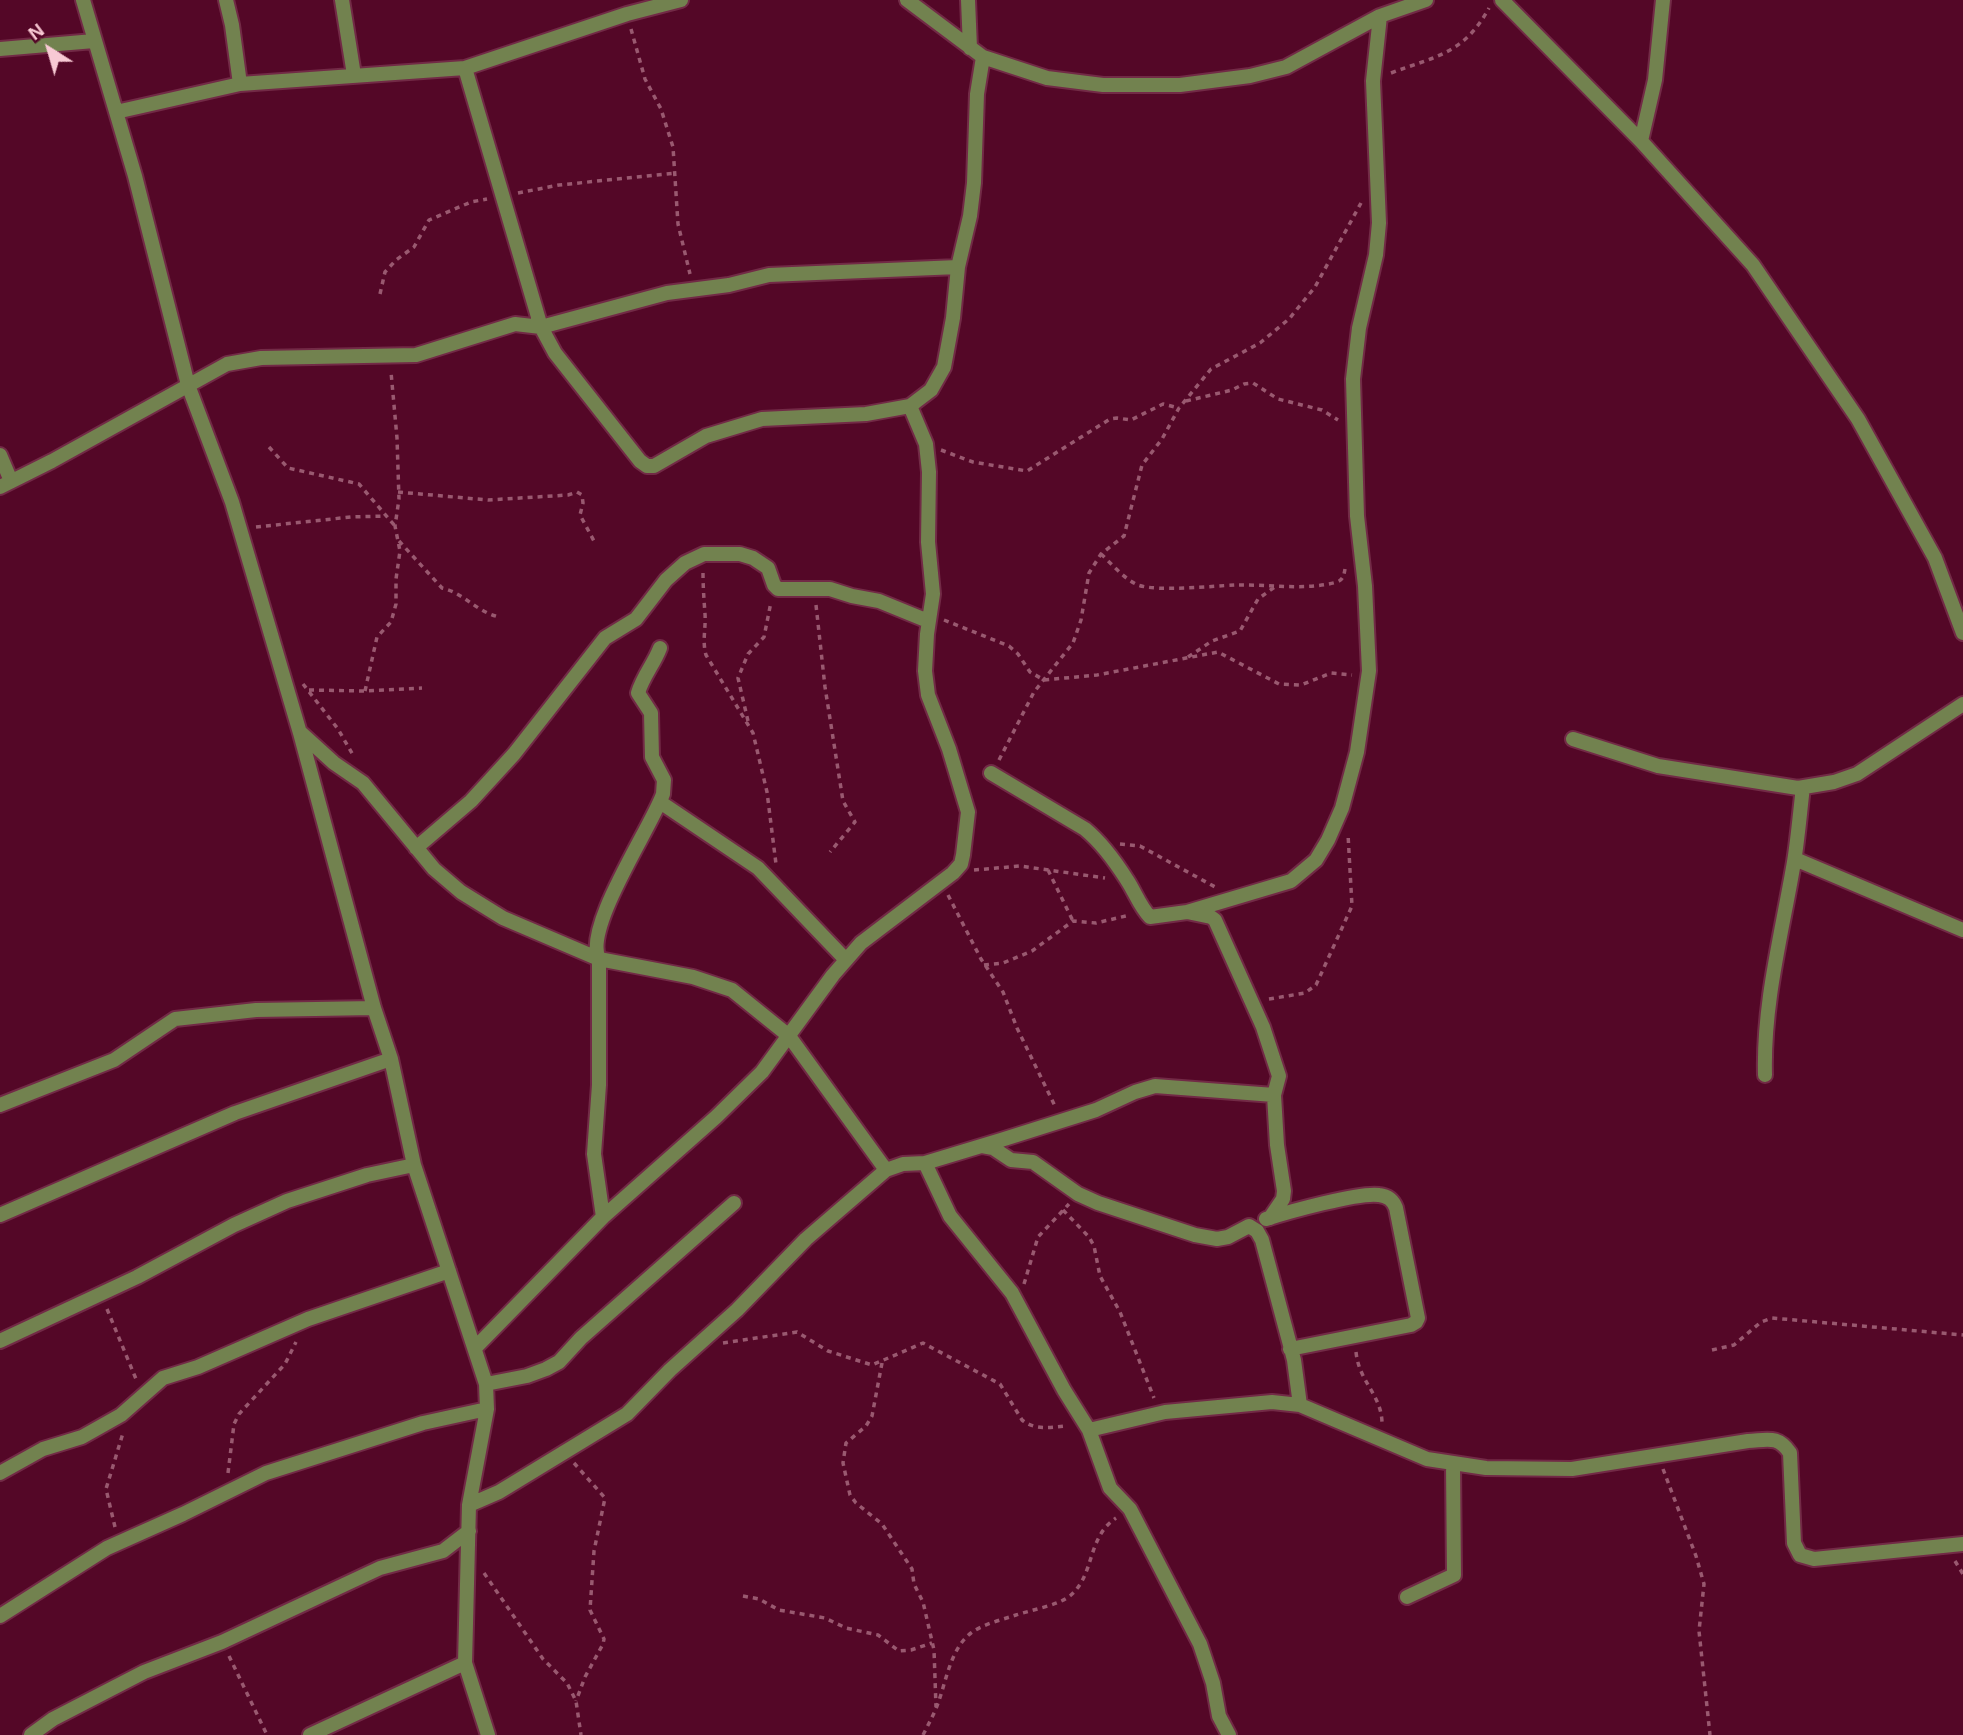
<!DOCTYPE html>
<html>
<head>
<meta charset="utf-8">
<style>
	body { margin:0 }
	#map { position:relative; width:1963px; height:1735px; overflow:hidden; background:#540727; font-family:Arial,sans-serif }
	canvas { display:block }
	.north { position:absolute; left:14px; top:14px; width:70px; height:70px; -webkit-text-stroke:5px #540727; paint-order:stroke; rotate:323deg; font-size:19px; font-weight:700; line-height:28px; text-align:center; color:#f8c9d4 }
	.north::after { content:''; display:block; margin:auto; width:24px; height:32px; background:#f8c9d4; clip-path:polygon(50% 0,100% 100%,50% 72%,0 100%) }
</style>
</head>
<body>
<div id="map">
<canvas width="1963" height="1735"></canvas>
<div class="north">N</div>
</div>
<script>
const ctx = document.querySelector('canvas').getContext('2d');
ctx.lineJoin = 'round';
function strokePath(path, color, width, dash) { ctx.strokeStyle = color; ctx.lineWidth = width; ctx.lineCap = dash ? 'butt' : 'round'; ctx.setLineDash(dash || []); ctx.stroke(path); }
const path = new Path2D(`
	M631,29L645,79L661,109L673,147L678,224L690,274
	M1391,73C1436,56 1464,54 1489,8
	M518,193L559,185L676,173
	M380,294L385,272L396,260L414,247L429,220L471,202L487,199
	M1186,401L1232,390L1244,384L1253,383L1278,399L1322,410L1338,420
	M269,447L288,468L359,484L395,526
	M941,450L973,462L1027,471L1110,419L1117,418L1131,420L1163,404L1179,408
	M398,492L488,500L568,495L577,492L582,495L583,503L580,515L594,541
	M256,527L351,517L386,516
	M399,541L442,588C464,593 475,611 499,617
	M1101,554C1112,564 1124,579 1138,585C1157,592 1212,586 1235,585C1268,584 1305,591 1337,582C1343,580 1344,575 1345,569
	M703,573C703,587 704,600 705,614C706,628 702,641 706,655L753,733L767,792L776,864
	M816,605L825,687L843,801L855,822L830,852
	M944,620L1009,646L1018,654L1030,672L1044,680L1097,675L1218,652L1279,684L1301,685L1331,673L1352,675
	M1188,657L1212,641L1240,631L1258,599L1276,586
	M303,684L338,729L353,755
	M309,690L365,691L422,688
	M365,691L377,637L391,622L396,604V579L400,551L395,526L399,499L397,438L391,372
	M748,721L738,678L748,654L764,637L771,602
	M999,760L1034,692L1073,643L1081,620L1089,573L1101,554L1124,536L1142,465L1162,439L1179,408L1211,369L1260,343L1289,319L1315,287L1361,203
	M1120,844L1140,846L1217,888
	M974,870L1020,866L1105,878
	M1048,870L1073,921
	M948,895L981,959L1003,992L1017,1028L1055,1106
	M984,965L1003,963L1032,951L1073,921L1096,923L1130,915
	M1269,999L1305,993L1316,985L1352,906L1348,834
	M1063,1210L1089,1237L1094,1246L1100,1276L1120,1312L1154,1398
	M1024,1284L1038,1237L1069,1204
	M107,1309L136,1379
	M723,1343L797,1332L828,1351L872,1365L923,1343L1000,1384L1022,1420C1036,1431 1051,1427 1067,1426
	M1712,1350L1734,1345L1761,1322L1772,1318L1963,1335
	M1356,1352C1359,1382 1381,1394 1382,1422
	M882,1363L872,1416L866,1426L846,1443L843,1463L850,1495L856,1503L882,1524L912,1569L914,1584L923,1602L934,1650L936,1707
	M574,1463L605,1498L594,1551L590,1610L604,1639L603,1644L585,1677L576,1701
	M1663,1469L1696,1556L1704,1584L1699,1631L1710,1735
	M228,1473L234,1424L239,1414L285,1364L296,1342
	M115,1527L106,1489L123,1433
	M1955,1561L1963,1574
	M484,1573L543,1659L567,1683L576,1701L581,1735
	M743,1596L759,1599L779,1610L825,1618L846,1628L878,1635L899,1651L911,1650L932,1643
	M229,1656L267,1735
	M923,1735C928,1725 933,1716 937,1706C946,1683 950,1649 971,1633C983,1624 1001,1620 1016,1615C1031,1610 1060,1605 1071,1595C1095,1574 1087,1537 1116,1518`);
const street = new Path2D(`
	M83,0L135,176L188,385L232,502L300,733L374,1008L391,1059L414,1165L486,1384L487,1409L469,1505L465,1663L488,1735
	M226,0L232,25L240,84
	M342,0L354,75
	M907,0L983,57L1047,78L1103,85H1180L1250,76L1286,67L1380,16L1426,0
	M968,0L970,48
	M1502,0L1641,141L1753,265L1858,419L1935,558L1963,633
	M0,49L94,41
	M465,68L541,327L555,353L640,461L647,466H654L706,436L762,419L866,414L910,406L931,390L944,367L953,318L958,267L970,216L974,183L977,94L983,57
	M116,112L240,84L465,68L627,14L681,0
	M1641,141L1655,80L1663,0
	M0,455L11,481
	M0,487L52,461L227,364L261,358L416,355L515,324L541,327L667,293L729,285L769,275L958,267
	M301,733L334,763L363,783L434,869L461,892L503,918L599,959L693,977L732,990L789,1036L886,1170
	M1573,739L1658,766L1798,788L1834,782L1857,774L1963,704
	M991,773L1085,829C1102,843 1115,861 1127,880C1135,892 1140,907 1150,917L1187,912L1211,917L1215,920L1263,1027L1279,1076L1274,1095L1277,1145L1284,1191L1283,1199L1270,1218
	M660,802L758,868L846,960
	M416,848L471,801L514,754L605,638L636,619L666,580L685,563L704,554H740L753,558L768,568L774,585L778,589H830L852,596L879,601L928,621
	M1795,859L1963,930
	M1187,912L1291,881L1316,860L1328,840L1342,808L1357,752L1369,671L1365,586L1357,516L1353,379L1359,328L1376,255L1379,223L1373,81L1380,16
	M1765,1075C1763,1003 1782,933 1794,862C1798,837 1800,812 1803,787
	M0,1105L114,1060L175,1019L256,1010L374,1008
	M982,1146L993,1148L1011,1160L1033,1162L1078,1194L1098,1203L1195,1235L1217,1239L1228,1237L1249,1226L1257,1231L1262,1240L1294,1360L1300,1405
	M925,1163L950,1216L1012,1293L1064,1390L1089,1430L1165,1412L1272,1402L1300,1405L1427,1459L1486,1468L1572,1469L1748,1441C1768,1440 1778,1435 1790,1453L1794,1543L1800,1555L1814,1559L1963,1544
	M0,1215L235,1113L391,1059
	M603,1217L594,1154L599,1085V959C583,928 651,828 663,794L664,780L652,757L651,713L638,693C643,676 654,664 660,648
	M1266,1219C1288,1212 1359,1192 1379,1195C1388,1196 1393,1200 1396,1208L1418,1318L1416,1322L1411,1325L1290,1349
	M0,1341L137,1277L234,1225L287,1201L367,1175L414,1165
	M475,1348L603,1217L716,1117L762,1072L833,975L861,943L953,873L961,864L963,855L968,812L949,749L928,695L925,671L927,634L933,594L928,542L929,472L926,444L910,406
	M486,1384L527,1376L546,1369L559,1362L581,1338L734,1203
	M1089,1430L1110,1488L1130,1509L1200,1644L1213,1683L1219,1716L1229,1735
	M0,1473L43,1449L82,1437L121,1415L163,1378L198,1367L308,1319L449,1271
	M469,1505L499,1492L627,1414L670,1370L737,1310L806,1239L886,1170L903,1164L925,1163L1001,1140L1096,1110L1135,1092L1155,1086L1274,1095
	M1407,1597L1454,1575L1453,1464
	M0,1616L107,1548L183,1514L266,1473L423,1423L487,1409
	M31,1735L53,1719L144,1672L222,1642L380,1568L443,1551L469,1531
	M310,1735L465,1663`);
strokePath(street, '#722a46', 18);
strokePath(path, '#995970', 3.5, [5, 5]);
strokePath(street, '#72824f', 14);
</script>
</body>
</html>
